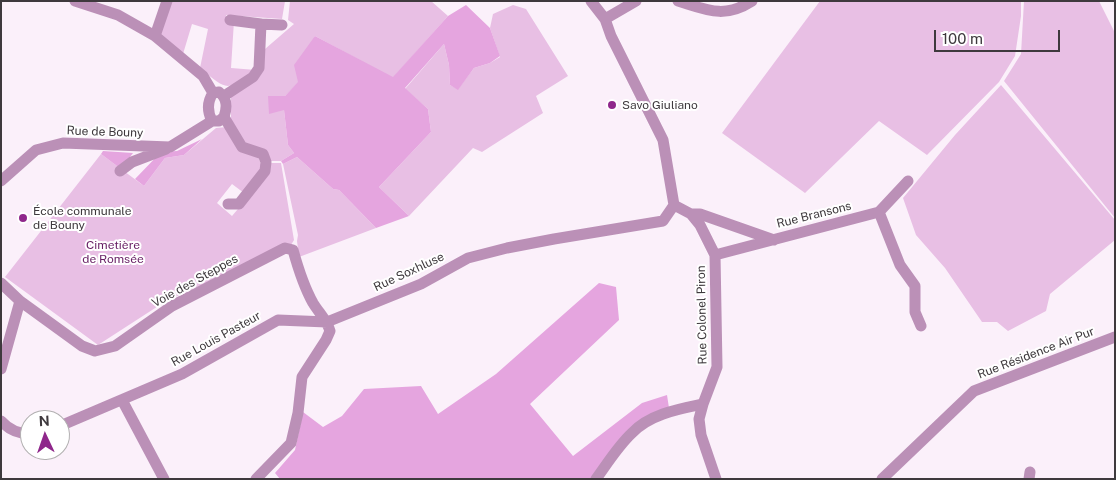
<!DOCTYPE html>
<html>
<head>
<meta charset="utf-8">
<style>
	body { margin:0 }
	#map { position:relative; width:1116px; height:480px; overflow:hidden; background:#fbf0fa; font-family:"Public Sans",sans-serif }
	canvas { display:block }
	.frame { position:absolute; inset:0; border:2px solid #3e393d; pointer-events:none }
	.north { position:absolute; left:20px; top:410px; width:50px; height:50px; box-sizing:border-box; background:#fff; border:1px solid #b2b0b1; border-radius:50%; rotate:357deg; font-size:14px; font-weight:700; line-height:20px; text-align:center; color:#3e393d }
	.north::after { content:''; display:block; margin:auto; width:18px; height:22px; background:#8f278b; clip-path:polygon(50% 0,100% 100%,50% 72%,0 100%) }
	.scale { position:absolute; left:934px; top:30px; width:126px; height:22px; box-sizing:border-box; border:2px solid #3e393d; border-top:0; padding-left:6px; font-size:15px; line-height:18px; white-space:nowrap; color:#3e393d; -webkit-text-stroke:4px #fff; paint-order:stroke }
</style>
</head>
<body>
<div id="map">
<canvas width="1116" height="480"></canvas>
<div class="frame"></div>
<div class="north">N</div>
<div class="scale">100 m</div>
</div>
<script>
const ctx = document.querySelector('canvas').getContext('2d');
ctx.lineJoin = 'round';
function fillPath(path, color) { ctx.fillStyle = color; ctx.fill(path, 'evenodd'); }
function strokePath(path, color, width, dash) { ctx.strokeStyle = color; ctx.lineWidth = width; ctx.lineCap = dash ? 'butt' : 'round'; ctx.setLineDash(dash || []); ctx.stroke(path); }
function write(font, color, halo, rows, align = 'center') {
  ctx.font = font + ' "Public Sans",sans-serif'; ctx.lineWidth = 4; ctx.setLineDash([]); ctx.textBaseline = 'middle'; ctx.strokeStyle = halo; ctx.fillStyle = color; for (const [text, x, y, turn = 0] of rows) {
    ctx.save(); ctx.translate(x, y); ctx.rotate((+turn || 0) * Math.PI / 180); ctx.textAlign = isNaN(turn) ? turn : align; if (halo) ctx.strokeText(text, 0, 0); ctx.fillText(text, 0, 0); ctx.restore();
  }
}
const green = new Path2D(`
	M169,1H285L282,19L226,15V21H234L231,68L256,70C226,91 229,92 200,68L208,29L192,24L183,54L159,34Z
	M290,1H431L448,16L393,78L315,36L299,82L285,96H269L284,110L288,145L294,153L281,161H269L246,144L231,121V97L260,76L265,49L294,24L288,20Z
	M820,1H1021V16L1015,56L999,82L927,155L879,121L805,193L722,133Z
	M1024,1H1099L1115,33V218L1004,81L1021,54Z
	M513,5L526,9L568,76L536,96L543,113L482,152L473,148L409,216L379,187L431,132L428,109L405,89L444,44L449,65L450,85L458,89L474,68L490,63L500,57L490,28L493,14Z
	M1001,85L1115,220V240L1050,294L1046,311L1008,331L997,322H982L945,268L916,235L903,198L955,135Z
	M227,127L258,156L262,167L244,193L232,184L217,203L232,216L266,176L270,163H281L294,240L291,245L166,301L98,345L5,277L101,154L144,186L165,158L184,155L216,128Z
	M297,157L333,189L339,190L376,228L299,257L297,241L298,235L283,164Z`);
const forest = new Path2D(`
	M466,5L490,28L500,56L490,63L474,68L458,90L450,85L449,65L444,44L405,88L428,109L431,132L379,187L409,216L376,228L339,190L333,189L297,157L283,164L281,161L294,153L288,145L284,110L269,114L268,96H285L298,82L294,65L315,36L393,77L448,16Z
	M202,139L184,155L165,158L144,186L135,179L161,152L177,151Z
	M103,151L133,153L121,169L101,154Z
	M599,283L616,287L619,320L530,404L573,456L642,403L667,395L669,408L634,425L590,479H280L275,473L295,450L303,412L323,427L342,416L364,389L421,386L438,414L496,374Z`);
const minor = new Path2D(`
	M75,1L118,15L155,36L203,76L213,93
	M591,1L605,19L611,36L663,140L674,205L691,214L700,225L715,255L717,367L703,404L699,419L701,435L716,479
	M678,1C707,10 724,19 752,1
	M605,19L636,1
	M261,24L282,25
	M155,36L167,1
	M224,96L253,77L259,68L261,24L230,20
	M224,117L242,147L263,154L266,162L265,171L239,204H228
	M212,121C207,111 207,102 213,93
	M120,171L132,162L166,149
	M1,181L36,150L63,143L170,147L212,121H219L224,117C227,108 228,99 219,92L213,93
	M879,212L900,265L915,286V312L921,326
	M691,214H700L774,240
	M715,255L879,212L908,181
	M1,283L20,301L82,346L95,351L115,346L172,306L285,248L293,250C298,268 304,287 313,303C319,313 327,320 330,331L326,340L302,377L298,413L291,443L256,479
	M1,369L20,301
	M122,400L164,479
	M1,421C9,430 18,434 30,434
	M60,426L182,374L278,320L327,322L421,284L468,258L507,248L554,239L663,221L674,205
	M596,479C607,464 618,446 632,433C650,414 679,409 703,404
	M882,479L974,391L1115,337
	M1029,479L1030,472`);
const markers = [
	[612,105,5,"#8f278b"],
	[23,218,5,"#8f278b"]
];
const poiNames = [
	["Savo Giuliano",622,105],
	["École communale",33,211],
	["de Bouny",33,225]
];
const streetNames = [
	["Rue de Bouny",105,132,2],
	["Rue Bransons",814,215,-14],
	["Rue Soxhluse",409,272,-25],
	["Voie des Steppes",195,281,-29],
	["Rue Colonel Piron",702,315,-91],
	["Rue Louis Pasteur",216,339,-29],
	["Rue Résidence Air Pur",1036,353,-21]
];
const parkNames = [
	["Cimetière",113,245],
	["de Romsée",113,259]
];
fillPath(green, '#e8bfe4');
fillPath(forest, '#e5a5df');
strokePath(minor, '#bb90b7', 11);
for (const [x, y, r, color] of markers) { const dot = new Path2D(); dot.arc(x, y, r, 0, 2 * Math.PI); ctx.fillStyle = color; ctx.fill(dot); strokePath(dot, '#fff', 2); }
write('12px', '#3e393d', '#fff', poiNames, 'left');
write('12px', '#3e393d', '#fff', streetNames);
write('12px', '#671e64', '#fff', parkNames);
</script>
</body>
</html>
